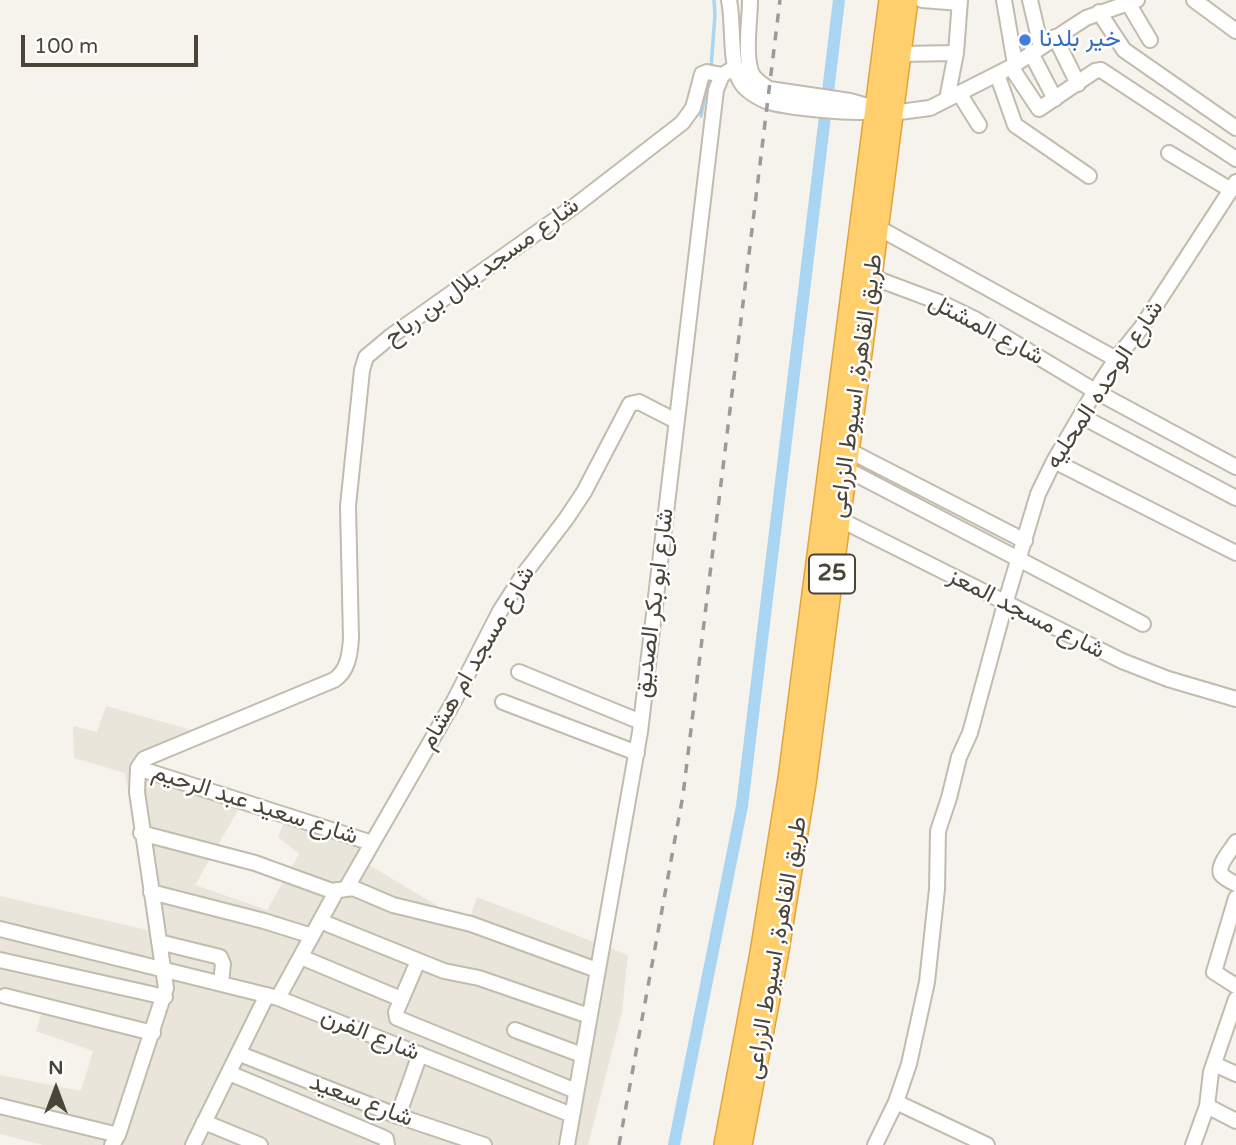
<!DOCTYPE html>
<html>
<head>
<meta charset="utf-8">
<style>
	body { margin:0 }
	#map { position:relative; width:1236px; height:1145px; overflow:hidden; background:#f6f3ec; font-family:"Varela Round",sans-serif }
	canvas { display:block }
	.north { position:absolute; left:21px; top:1054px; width:70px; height:70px; -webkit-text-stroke:5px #fff; paint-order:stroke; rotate:0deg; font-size:19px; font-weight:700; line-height:28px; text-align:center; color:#4b4439 }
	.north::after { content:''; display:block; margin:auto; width:24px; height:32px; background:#4b4439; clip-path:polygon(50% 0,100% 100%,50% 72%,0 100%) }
	.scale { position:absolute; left:21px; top:35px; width:177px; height:32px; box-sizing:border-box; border:4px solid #4b4439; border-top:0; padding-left:9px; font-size:21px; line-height:24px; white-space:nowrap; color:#4b4439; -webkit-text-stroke:5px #fff; paint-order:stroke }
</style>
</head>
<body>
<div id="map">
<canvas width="1236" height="1145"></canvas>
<div class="north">N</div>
<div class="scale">100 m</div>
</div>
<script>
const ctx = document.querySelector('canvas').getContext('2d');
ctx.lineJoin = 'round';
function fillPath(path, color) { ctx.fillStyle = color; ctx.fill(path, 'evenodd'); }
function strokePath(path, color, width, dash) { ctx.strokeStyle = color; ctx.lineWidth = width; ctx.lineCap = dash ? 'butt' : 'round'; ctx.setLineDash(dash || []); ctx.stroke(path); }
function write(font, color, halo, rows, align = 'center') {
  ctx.font = font + ' "Varela Round",Vazirmatn,sans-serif'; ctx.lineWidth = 5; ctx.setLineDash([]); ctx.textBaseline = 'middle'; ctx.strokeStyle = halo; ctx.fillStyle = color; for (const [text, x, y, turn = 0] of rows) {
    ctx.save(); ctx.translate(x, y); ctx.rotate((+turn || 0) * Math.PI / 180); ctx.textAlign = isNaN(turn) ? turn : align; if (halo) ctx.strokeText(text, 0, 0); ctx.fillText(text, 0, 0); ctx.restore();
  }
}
const residential = new Path2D(`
	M106,706L213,736L186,747L149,767L245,798L195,885L267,910L299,854L278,837L288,812L369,846L359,859L468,924L477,897L628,955L622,1012L588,1145H43L0,1134V1075L81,1091L93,1051L36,1031L43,1008L0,996V896L152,931L125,773L74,758L73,726L97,732Z`);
const stream = new Path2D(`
	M711,68L715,15L714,0
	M701,116L709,75`);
const canal = new Path2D(`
	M674,1145L742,806L839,0`);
const minor = new Path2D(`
	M729,0C734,24 729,60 740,81C745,90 757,97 766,101C785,108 855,114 875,111
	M750,0C750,19 744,57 752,74C756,81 762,84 769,89L850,101L892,113L930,108L1011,67L1086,18L1137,0
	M922,0L960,3
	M1004,0L1015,64
	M1030,0L1041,47
	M1194,0L1236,31
	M1128,3L1150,40
	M1099,12L1124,50L1236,128
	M1055,37L1078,84
	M1031,53L1055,99
	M900,54L956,53
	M1011,67L1039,109L1095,71L1101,70L1236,159
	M997,74L1015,125L1089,176
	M959,93L979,125
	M947,99L956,53L960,0
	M1169,153L1231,190
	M877,227L1116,359
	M872,277L944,304L975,319L1095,391L1236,467
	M1081,416L1236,498
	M848,450L1025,541
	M1054,461L1236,553
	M844,468L1143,624
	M835,517L1122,661L1168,679L1236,699
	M519,672L641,722
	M503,702L637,753
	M138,768L372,843
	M141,833L255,863L332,891L353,888L393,905L471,924L597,970
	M1236,842C1232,849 1217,865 1221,874C1224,878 1232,882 1236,884
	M347,887L454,701L500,611L524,574L566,519L584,492L630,404L639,402L676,421
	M151,892L264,921L312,936
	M1236,898L1214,972L1236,986
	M320,921L444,971L479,978L589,1016
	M0,929L278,998L572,1115
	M159,942L220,957L223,964L221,983
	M301,957L401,999
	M0,960L165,997
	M418,961L396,1012L397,1018L576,1091
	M5,996L153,1033
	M278,998L337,890
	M515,1030L582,1055
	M240,1054L398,1116L484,1145
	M1214,1064L1236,1074
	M229,1073L382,1137L386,1139L387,1145
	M896,1102L987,1145
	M0,1106L118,1135
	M1207,1106L1236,1121
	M398,1116L420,1054
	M204,1122L260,1145
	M112,1145L118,1135L166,988L137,792L138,768L144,759L334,680C348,671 350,654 351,638L348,506L362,370L366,357L391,336L576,205L682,123L693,108L702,74L707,72L722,75
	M193,1145L267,995
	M567,1145L640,732L716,90L722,75L736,67
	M875,1145L896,1102L909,1064L927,982L937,889L938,831L949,798L959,757L970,733L1005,604L1038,494L1054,461L1095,391L1116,359L1141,328L1236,182
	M1193,1145L1207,1106L1211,1072L1236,999`);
const highway = new Path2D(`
	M725,1145L761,953L789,779L890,0
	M741,1145L777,956L805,783L907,0`);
const rail = new Path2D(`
	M619,1145L683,795L780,0`);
const markers = [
	[1025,40,7,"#3f7fe0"]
];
const shields = [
	[832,574,46]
];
const shieldNames = [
	["25",832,574]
];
const shopNames = [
	["خير بلدنا",1039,40]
];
const streetNames = [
	["شارع مسجد بلال بن رباح",482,272,-36],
	["شارع المشتل",986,330,28],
	["شارع الوحده المحليه",1105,385,-57],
	["طريق القاهرة, اسيوط الزراعى",857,386,-82],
	["شارع ابو بكر الصديق",655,603,-83],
	["شارع مسجد المعز",1026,614,27],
	["شارع مسجد ام هشام",478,658,-60],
	["شارع سعيد عبد الرحيم",255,805,18],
	["طريق القاهرة, اسيوط الزراعى",777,948,-80],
	["شارع الفرن",370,1035,22],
	["شارع سعيد",361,1101,21]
];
fillPath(residential, '#eae5da');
strokePath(stream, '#a9d4f2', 3.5);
strokePath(canal, '#a9d4f2', 12);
strokePath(minor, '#c2bbae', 18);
strokePath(highway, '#e0a43c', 24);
strokePath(minor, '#fff', 14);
strokePath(highway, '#ffcf6e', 21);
strokePath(rail, '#9a9a9a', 3.5, [9, 9]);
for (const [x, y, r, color] of markers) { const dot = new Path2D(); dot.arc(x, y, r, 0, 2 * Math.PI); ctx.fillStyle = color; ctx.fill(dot); strokePath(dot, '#fff', 2.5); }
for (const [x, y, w] of shields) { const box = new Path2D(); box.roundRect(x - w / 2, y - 19.5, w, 39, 5); ctx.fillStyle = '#fff'; ctx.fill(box); strokePath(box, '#4b4439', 2); }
write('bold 23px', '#4b4439', null, shieldNames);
write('24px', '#366cbe', '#fff', shopNames, 'left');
write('24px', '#4b4439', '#fff', streetNames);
</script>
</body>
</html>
